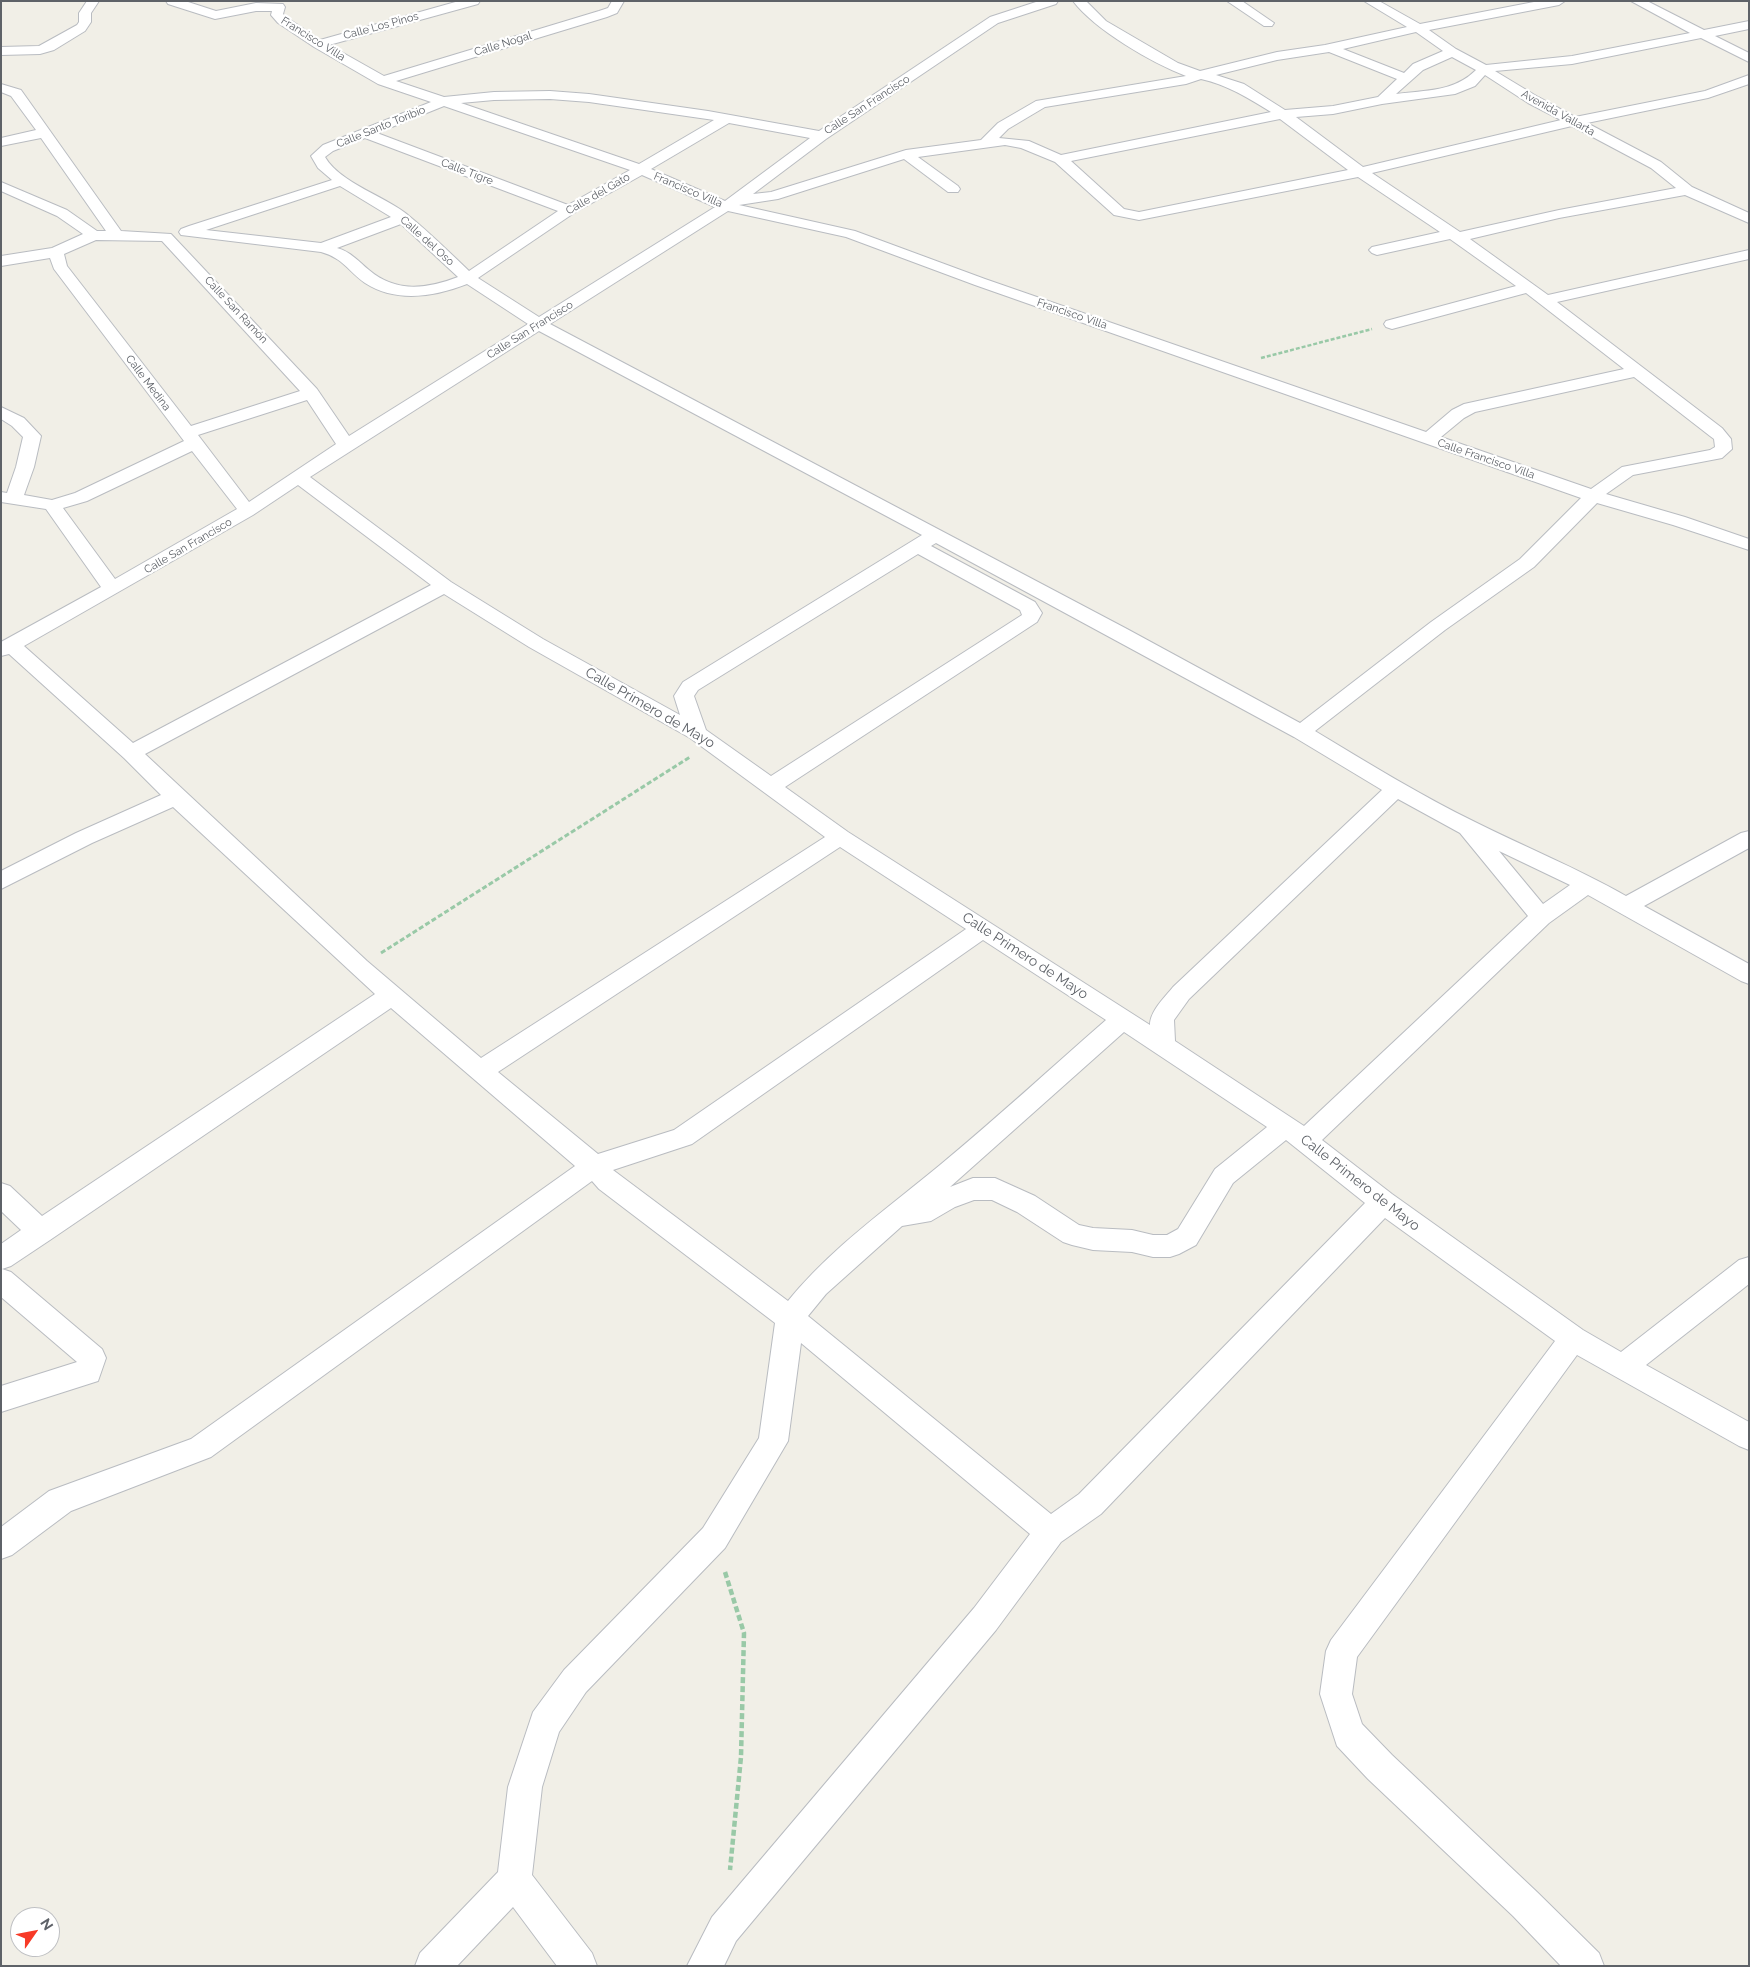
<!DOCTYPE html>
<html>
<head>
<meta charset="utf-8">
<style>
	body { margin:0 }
	#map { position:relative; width:1750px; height:1967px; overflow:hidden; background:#f1efe7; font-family:Raleway,sans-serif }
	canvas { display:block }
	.frame { position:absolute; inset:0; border:2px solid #5e6268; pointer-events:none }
	.north { position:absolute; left:10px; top:1907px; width:50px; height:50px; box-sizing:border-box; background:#fff; border:1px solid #bfc0c3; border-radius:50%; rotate:57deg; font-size:14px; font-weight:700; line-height:20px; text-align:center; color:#5e6268 }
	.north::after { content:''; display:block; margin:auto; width:18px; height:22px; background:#f73a27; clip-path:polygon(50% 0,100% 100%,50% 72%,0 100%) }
</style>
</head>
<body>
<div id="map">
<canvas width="1750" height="1967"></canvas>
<div class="frame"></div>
<div class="north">N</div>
</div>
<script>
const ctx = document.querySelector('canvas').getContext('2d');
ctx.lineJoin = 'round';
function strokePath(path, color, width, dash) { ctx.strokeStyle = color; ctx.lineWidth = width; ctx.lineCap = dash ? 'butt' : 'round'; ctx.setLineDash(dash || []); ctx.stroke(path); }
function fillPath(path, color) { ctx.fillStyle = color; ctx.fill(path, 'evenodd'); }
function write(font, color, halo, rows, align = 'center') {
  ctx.font = font + ' Raleway,sans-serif'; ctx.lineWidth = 4.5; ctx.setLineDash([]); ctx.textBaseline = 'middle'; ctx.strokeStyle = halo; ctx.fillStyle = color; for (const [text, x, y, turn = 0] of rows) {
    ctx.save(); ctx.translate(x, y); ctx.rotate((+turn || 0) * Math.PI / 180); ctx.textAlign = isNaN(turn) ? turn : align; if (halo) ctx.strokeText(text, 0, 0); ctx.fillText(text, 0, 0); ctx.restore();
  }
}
const pathFar2 = new Path2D(`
	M1261,358L1372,329`);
const pathFar1 = new Path2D(`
	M381,953L690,757`);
const path = new Path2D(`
	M725,1572L744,1633L741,1757L730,1870`);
const minor = new Path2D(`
	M87,1H99L91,13V22L85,31L54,50L40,54L1,55V47L39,46L77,25L79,22V13Z
	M166,1H185L216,11L256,3L283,4L285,7L283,14L286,17L320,40L459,1H480L478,4L329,45L384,76L599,11L608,8L612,1H624L617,13L607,17L396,81L444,97L494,92L550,91L589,94L708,111L819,131L990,17L1039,1H1058L1056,4L998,23L826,139L753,194L771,192L906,150L981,140L998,123L1036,101L1186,76C1152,63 1095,30 1073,1H1086L1106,21L1178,63L1200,71L1277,52L1325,45L1407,27L1364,1H1379L1420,24L1539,1H1565L1559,5L1429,30L1456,49L1486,65L1572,56L1690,33L1631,1H1647L1704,30L1749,21V29L1715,36L1749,53V62L1701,38L1572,64L1495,71L1538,97L1575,117L1705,91L1749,75V84L1708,98L1587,123L1661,162L1692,187L1749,213V223L1685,195L1559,218L1470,239L1548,295L1749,250V259L1557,302L1722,428L1731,439L1732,449L1722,458L1633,475L1606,494L1685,517L1749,539V550L1673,525L1597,503L1534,567L1445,630L1315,731C1368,763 1420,795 1475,822C1525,847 1577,868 1626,896L1741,833L1749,831V848L1644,906L1749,964V984L1741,981L1588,895L1549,923L1322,1140L1392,1194L1583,1330L1621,1352L1739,1260L1749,1257V1284L1646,1365L1749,1422V1450L1739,1446L1577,1355L1357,1657L1352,1694L1362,1724L1392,1755L1537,1892L1599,1953L1604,1966H1561L1513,1916L1368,1779L1337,1746L1320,1694L1326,1651L1331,1640L1555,1341L1385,1218L1101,1514L1061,1542L996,1630L736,1941L724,1966H687L712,1917L974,1608L1030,1534L801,1343L788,1441L725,1548L586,1692L559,1732L542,1787L532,1875L592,1953L597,1966H557L513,1907L457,1966H415L420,1953L498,1872L508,1787L533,1712L564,1670L703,1528L759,1438L775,1323L599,1189L592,1181L211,1457L71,1511L12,1555L1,1559V1527L49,1491L191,1439L575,1166L391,1008L50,1240L11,1266L2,1269L11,1272L102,1349L106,1358L98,1381L1,1412V1386L77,1362L1,1297V1244L21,1230L1,1211V1183L10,1186L42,1216L375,994L173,807L92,843L1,889V871L76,833L161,795L124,758L9,654L1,656V642L101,587L46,509L1,502V492L7,493L16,467L23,437L12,426L1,419V407L24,418L41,436L34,467L24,495L52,500L75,493L184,441L54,269L50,258L1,266V256L52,248L83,234L57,216L1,191V182L67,210L97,231H106L41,138L1,146V138L36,130L11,96L1,92V84L21,90L121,231L171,234L317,389L349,436L528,324L467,284C434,297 396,303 365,283C348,271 343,258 321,252L181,235L179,232L181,229L189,226L332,180L318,168L311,156L323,145L431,102L378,84L314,47L278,23L271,15L272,11H256L215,19L168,4ZM1416,32L1443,51L1413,64L1404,73L1343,49ZM1329,52L1397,79L1378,97L1333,106L1285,110L1244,84L1216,75L1277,60ZM1452,57L1476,70C1454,92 1426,90 1396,94L1423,70ZM1485,75L1528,103L1561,120L1363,167L1296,117L1333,114L1382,104L1455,94L1475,86ZM1201,79C1228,85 1248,98 1271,112L1061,155L1029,141L999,138L1008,129L1045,107L1186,84ZM550,99L589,102L714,120L639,164L461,103L494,100ZM444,106L630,170L568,205L377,133ZM1280,119L1348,170L1139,212L1124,209L1071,161ZM729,123L810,138L725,201L651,169ZM1572,126L1651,168L1676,188L1559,210L1460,232L1372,173ZM365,138L558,211L469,271C449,252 430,233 409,216C386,196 341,184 325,157L333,151ZM1005,145L1021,148L1055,162L1114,215L1139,220L1358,177L1440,232L1372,247L1369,250L1372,253L1377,255L1450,239L1516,286L1386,321L1384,324L1386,327L1392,329L1526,293L1624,369L1464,404L1452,410L1426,432L985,279L855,231L739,205L778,199L904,159L948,192H958L960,189L958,186L918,157ZM642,175L715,207L539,317L478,278L574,213ZM340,186L391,217L321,243L206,230ZM728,211L846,237L975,285L1581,498L1520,559L1431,622L1300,723L1127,629L550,324ZM401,224L458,277C427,289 396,293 369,270C359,262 350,251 337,248ZM96,240L162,241L300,391L191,426L67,266L64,254ZM539,331L922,535L683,682L674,696L680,715L543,639L451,582L310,477ZM1634,377L1710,436L1714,439L1715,447L1710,450L1622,467L1591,489L1441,437L1464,418L1475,412ZM307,400L336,444L249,502L198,435ZM192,451L237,509L115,579L63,508L87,501ZM298,485L431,585L133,743L24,646L253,515ZM936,543L1294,737L1382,790L1173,987C1165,997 1150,1011 1150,1025L848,832L785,787L1037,622L1042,613L1035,602L931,546ZM918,554L1020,610L1022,615L771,776L706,730L694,696L698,690ZM444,594L529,647L690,738L825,837L481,1058L367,961L145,754ZM1398,799L1460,833L1528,916L1304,1126L1175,1041L1174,1020L1189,999ZM840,847L966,929L674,1130L598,1154L498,1072ZM1499,851L1570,885L1543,904ZM983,940L1106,1020C1051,1068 997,1118 940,1165C888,1208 831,1248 788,1301L613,1170L692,1144ZM1124,1032L1267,1127L1215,1169L1178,1229L1167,1235H1153L1132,1230L1093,1228L1079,1225L1035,1196L995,1178H973L950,1187ZM1286,1140L1365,1203L1079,1494L1051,1514L808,1316L826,1294L902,1226L931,1221L955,1207L974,1200H992L1017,1212L1063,1242L1072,1245L1093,1250L1132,1252L1153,1257H1170L1179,1254L1196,1245L1233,1183Z
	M1227,1H1242L1274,23L1272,26H1264Z`);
const farStreetnames = [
	["Calle Los Pinos",381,26,-15],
	["Francisco Villa",313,39,32],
	["Calle Nogal",503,44,-17],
	["Calle San Francisco",867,105,-33],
	["Avenida Vallarta",1558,113,29],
	["Calle Santo Toribio",381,127,-22],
	["Calle Tigre",467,172,21],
	["Francisco Villa",688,190,23],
	["Calle del Gato",598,194,-30],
	["Calle del Oso",427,241,42],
	["Calle San Ramón",236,310,47],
	["Francisco Villa",1072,314,19],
	["Calle San Francisco",530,330,-32],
	["Calle Medina",148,383,53],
	["Calle Francisco Villa",1486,459,19],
	["Calle San Francisco",188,546,-30]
];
const streetNames = [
	["Calle Primero de Mayo",650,708,30],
	["Calle Primero de Mayo",1025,956,33],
	["Calle Primero de Mayo",1360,1183,38]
];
strokePath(minor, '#b9bcc1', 2);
strokePath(pathFar2, '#99c9a7', 2.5, [4, 2]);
strokePath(pathFar1, '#99c9a7', 3, [5, 2.5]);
strokePath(path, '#99c9a7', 4.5, [6, 3]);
fillPath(minor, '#fff');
write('11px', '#5e6268', '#fff', farStreetnames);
write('14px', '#5e6268', '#fff', streetNames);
</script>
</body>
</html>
